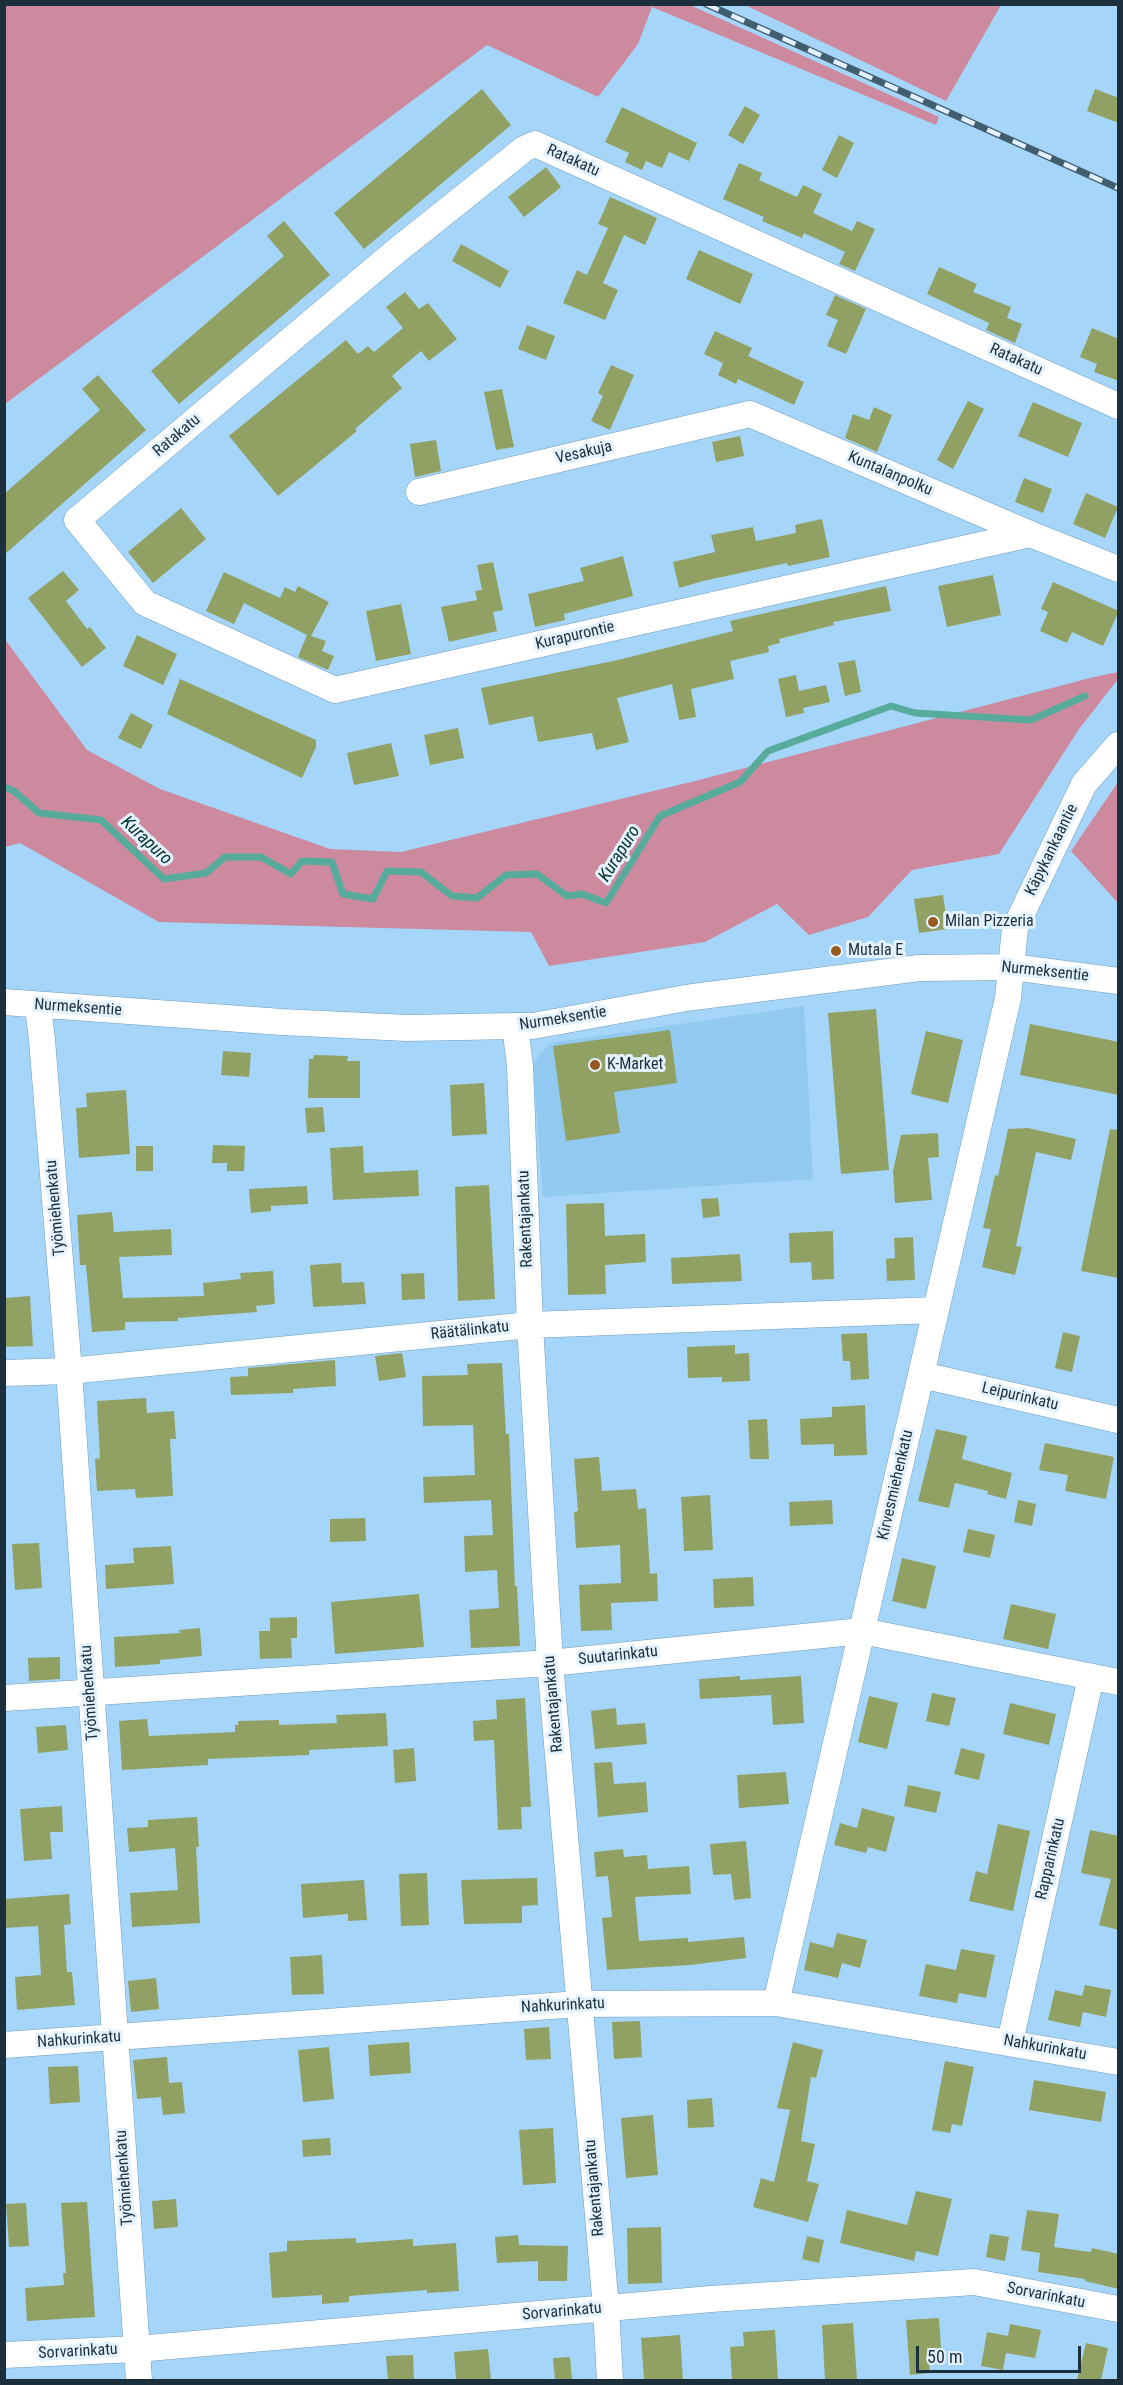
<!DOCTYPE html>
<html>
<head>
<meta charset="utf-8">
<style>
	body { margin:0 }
	#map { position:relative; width:1123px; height:2385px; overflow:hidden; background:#a5d6f9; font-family:"Roboto Condensed",sans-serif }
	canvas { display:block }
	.frame { position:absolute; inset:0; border:6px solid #1b2f3c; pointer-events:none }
	.scale { position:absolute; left:916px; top:2346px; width:165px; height:27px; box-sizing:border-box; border:3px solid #1b2f3c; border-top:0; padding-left:8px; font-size:18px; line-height:21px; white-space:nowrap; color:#1b2f3c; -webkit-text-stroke:4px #e4f2fd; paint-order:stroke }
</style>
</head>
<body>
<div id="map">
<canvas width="1123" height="2385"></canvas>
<div class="frame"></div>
<div class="scale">50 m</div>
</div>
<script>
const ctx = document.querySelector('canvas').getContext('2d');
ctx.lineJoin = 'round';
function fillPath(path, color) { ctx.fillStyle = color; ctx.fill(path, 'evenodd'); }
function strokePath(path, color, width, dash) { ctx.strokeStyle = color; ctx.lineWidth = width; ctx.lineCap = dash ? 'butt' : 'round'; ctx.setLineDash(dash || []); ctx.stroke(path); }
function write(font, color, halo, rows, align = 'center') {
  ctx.font = font + ' "Roboto Condensed",sans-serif'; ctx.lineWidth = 6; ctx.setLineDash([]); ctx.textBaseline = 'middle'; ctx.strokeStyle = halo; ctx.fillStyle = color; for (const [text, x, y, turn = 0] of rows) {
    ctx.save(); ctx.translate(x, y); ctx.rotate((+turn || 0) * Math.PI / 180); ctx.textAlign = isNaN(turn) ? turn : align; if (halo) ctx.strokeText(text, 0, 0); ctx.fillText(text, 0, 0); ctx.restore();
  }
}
const built = new Path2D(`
	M804,1006L813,1179L543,1197L533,1063L550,1043Z`);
const forest = new Path2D(`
	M5,4L690,5L939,117L936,125L652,7L638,44L598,97L487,45L5,404Z
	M745,5H1001L946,101Z
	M4,638L87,750L160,789L330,849L401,852L695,781L1094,677L1118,672V679L1079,729L999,854L912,870L868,917L809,935L777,904L705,942L549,966L531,932L159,922L20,843L5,847Z
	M1118,782V903L1071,851Z`);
const stream = new Path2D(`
	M4,787L14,791L39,813L101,820L164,879L206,873L225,857H261L291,874L302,861L332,862L343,894L373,899L387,871L421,872L452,896L477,898L506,875L537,874L567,896L582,894L606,903L660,816L740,782L768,751L891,706L915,713L1031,720L1085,696`);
const building = new Path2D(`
	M482,89L511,125L364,249L334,213Z
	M1095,89L1119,98V123L1087,111Z
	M745,106L760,115L743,144L728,135Z
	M622,107L697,143L689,161L669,152L662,168L646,161L642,170L625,162L629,153L605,142Z
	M839,135L854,143L837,178L822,170Z
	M739,163L762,173L759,180L797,197L803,185L822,194L813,213L852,231L857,221L875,229L855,271L839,264L845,252L804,233L802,238L762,221L764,217L723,199Z
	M546,167L561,187L524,217L508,197Z
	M610,197L657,218L645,245L624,235L603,283L618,290L605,320L563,303L577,270L587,275L608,228L598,224Z
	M284,221L330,275L179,404L151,371L284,256L267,236Z
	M461,244L509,271L500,288L452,261Z
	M699,250L753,274L740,304L686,279Z
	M939,267L977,284L973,292L1011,307L1007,318L1022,324L1015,343L986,330L989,323L927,294Z
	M405,292L419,309L428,303L457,339L429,361L421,351L392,376L402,388L355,429L357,431L278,496L229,436L346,340L358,354L368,346L374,352L403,328L386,307Z
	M835,295L866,309L846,354L827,346L838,320L826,315Z
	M527,325L555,336L546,360L518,349Z
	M1092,328L1119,339V381L1094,372L1097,364L1080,357Z
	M715,331L752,348L748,356L804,382L794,405L738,379L736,384L718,375L723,363L704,354Z
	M611,365L634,375L610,430L591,421L603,396L598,393Z
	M98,375L146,430L4,555V494L100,410L82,389Z
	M502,389L514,447L496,450L484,392Z
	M968,401L984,409L953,469L937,460Z
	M1033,402L1082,423L1068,457L1018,436Z
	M874,407L892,415L877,452L845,438L853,414L869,420Z
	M740,436L744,456L716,462L712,442Z
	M436,440L441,471L415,477L410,444Z
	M1024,478L1052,489L1043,513L1015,502Z
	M1086,493L1118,507L1105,538L1073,524Z
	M181,508L206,539L153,583L128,552Z
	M822,519L830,557L788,566L787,563L703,581L679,588L673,562L715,552L711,535L753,527L756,541L796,533L795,525Z
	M623,556L633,596L564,614L565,620L535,627L528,594L584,581L580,568Z
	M493,562L503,610L493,612L497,631L449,642L441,607L477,600L475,591L482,590L477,565Z
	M63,571L79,590L66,601L87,629L90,627L106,648L82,667L28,598Z
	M224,572L280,598L285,587L295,592L298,586L329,602L311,636L326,641L322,651L334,656L328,670L298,657L307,635L244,603L234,624L206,611Z
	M993,575L1001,615L947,627L938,586Z
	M1053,582L1119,611L1103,646L1072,632L1067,643L1040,631L1048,612L1041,609Z
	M886,586L891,611L833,622L834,625L779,639L780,643L768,646L769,652L730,661L734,679L691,689L696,717L679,720L672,684L617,698L629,742L596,750L592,733L538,742L533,716L489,725L481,688L618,660L733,631L730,621Z
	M401,604L411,654L376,661L366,611Z
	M137,635L177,654L163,685L123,666Z
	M855,660L861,692L845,696L838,663Z
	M796,675L799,691L826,685L830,702L803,708L804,713L786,717L778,679Z
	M180,679L316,740V747L302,778L167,714Z
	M131,713L153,725L141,749L118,738Z
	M458,728L464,758L430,765L424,735Z
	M391,743L399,776L354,785L347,753Z
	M943,895L948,929L919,933L914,899Z
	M876,1009L889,1170L841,1174L828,1013Z
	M1030,1024L1119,1042V1095L1020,1075Z
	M670,1030L677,1083L614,1092L620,1133L566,1141L553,1046Z
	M926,1031L963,1040L948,1103L911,1094Z
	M223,1051L251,1053L249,1077L221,1075Z
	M314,1055L348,1056L347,1061H360V1098H308L309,1059H313Z
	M484,1083L487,1134L452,1136L450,1085Z
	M126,1090L130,1154L79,1158L76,1108L87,1107L86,1093Z
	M323,1107L325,1132L307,1133L305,1108Z
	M1028,1128L1076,1139L1071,1160L1036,1152L1016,1246L1022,1247L1015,1275L982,1267L991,1229L983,1228L995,1175L998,1176L1008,1129Z
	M1110,1129L1119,1130V1278L1081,1271Z
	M938,1133L939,1157L928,1158L932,1200L895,1203L893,1171L901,1135Z
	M213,1145L245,1146L244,1171H227V1163H212Z
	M136,1146H153V1171H136Z
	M363,1146L364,1173L418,1170L419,1196L333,1200L330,1148Z
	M489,1185L495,1299L458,1301L455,1187Z
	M307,1186L308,1204L271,1206V1211L251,1213L249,1189Z
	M718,1198L720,1216L703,1218L701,1199Z
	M604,1203L605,1236L645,1234L646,1262L605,1265L606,1294L568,1295L566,1204Z
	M112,1212L114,1232L171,1229L172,1255L119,1257L123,1298L204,1296L203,1283L241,1279L240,1273L273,1271L275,1304L256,1306L257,1312L178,1318V1321L125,1322V1330L92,1332L86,1265H80L77,1215Z
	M833,1231L834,1279L812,1280L811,1262L790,1263L789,1233Z
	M913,1237L915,1280L887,1281L886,1259L895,1258L894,1238Z
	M740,1254L742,1281L672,1284L671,1258Z
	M341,1263L342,1283L364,1282L366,1304L313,1307L310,1265Z
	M424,1273L425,1299L402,1300L401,1274Z
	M30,1296L33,1346L4,1347V1298Z
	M1063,1332L1080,1336L1072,1372L1055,1368Z
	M867,1333L869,1379L851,1380L850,1361H843L841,1334Z
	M735,1345V1354L749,1353L750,1381L722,1382V1377L688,1378L687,1347Z
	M402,1353L406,1377L379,1381L375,1356Z
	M335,1360L336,1386L293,1389V1393L231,1395L230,1377L248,1376V1368Z
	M502,1363L506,1434H509L515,1586H517L520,1646L471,1648L469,1610L499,1608L497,1570L465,1572L464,1536L493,1535L491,1500L424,1503L423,1477L475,1475L473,1425L423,1426L422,1376L468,1375L467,1364Z
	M146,1398L147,1413L174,1411L176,1439H170L173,1496L136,1498L135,1489L97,1491L95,1459L100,1458L97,1401Z
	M865,1405L867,1455L834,1456V1444L801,1445L800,1419L832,1417V1407Z
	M767,1419L769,1459H750L748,1420Z
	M936,1429L967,1436L962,1459L1012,1473L1006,1499L987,1494L988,1491L955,1483L949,1508L918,1501Z
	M1045,1443L1114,1457L1106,1499L1065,1491L1068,1475L1039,1470Z
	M599,1457L602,1491L636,1489L638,1509L646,1508L650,1574L657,1573L658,1601L611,1603L612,1630L581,1631L579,1585L621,1583L620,1545L576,1548L574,1512L578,1511L574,1459Z
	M710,1495L713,1550L684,1551L681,1497Z
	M832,1500L833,1524L790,1526L789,1502Z
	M1018,1500L1036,1504L1032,1526L1014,1522Z
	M365,1518L366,1541L330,1542V1519Z
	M968,1529L995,1535L990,1558L963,1552Z
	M39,1543L42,1588L15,1590L12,1544Z
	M171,1546L174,1584L106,1589L105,1565L134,1563L133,1548Z
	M902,1558L936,1566L926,1609L892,1601Z
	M753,1577L754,1606L714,1608L713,1579Z
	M419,1594L424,1647L335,1654L331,1602Z
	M1011,1604L1056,1614L1048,1649L1003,1639Z
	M297,1617V1638H291L292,1658L260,1659L259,1631H270V1618Z
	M200,1628L202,1656L160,1660V1664L115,1667L114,1637L180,1633L179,1630Z
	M60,1657V1679L29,1681L28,1658Z
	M740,1676V1680L801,1676L804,1723L773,1725L771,1695L700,1699L699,1679Z
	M932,1693L956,1698L949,1726L926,1721Z
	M869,1696L898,1703L887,1749L858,1742Z
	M525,1698L531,1807H521L522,1829L498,1830L494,1740L474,1741L473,1721L497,1719L496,1700Z
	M1010,1703L1056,1714L1049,1745L1003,1734Z
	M616,1708L617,1725L645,1723L647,1744L595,1749L591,1711Z
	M386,1713L388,1746L309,1750V1755L208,1759V1765L122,1770L119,1721L147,1719L149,1736L235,1732V1725H238V1721L279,1720V1725L337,1723L336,1715Z
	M66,1725L68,1750L38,1753L36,1727Z
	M414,1748L416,1781L395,1783L393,1750Z
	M961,1748L985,1754L979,1780L954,1774Z
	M612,1762L614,1784L646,1782L648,1812L598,1817L594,1763Z
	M786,1772L789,1804L739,1808L737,1775Z
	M908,1785L941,1792L936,1813L904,1806Z
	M62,1806L63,1832H50L52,1859L24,1861L20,1809Z
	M862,1808L895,1817L886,1852L868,1847L866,1853L834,1845L840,1823L857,1828Z
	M197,1817L199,1847H196L200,1923L132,1927L130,1893L178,1890L175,1848L129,1852L127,1828L148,1827V1820Z
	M998,1824L1030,1831L1013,1911L969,1901L976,1871L987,1874Z
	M1090,1830L1119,1836V1930L1099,1925L1111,1879L1081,1873Z
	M746,1841L751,1898L734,1900L731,1874L713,1875L710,1844Z
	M623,1849L624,1857L647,1855L648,1869L689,1866L691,1894L635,1897L639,1941L688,1938V1942L744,1937L746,1958L690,1965L607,1970L602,1918L612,1917L608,1876L596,1877L594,1852Z
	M427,1873L429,1925L401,1926L399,1874Z
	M537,1878L538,1905L522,1906V1923L464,1924L461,1880Z
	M364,1880L367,1920L348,1921V1914L303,1918L301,1884Z
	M69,1894L71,1924L64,1925L67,1972H72L75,2005L17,2010L15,1977L41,1975L38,1926L4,1928V1899Z
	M837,1933L867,1940L860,1968L842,1963L838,1978L804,1970L810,1942L833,1948Z
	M961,1949L995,1955L986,1998L959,1993L957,2003L919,1996L926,1964L956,1970Z
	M322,1955L324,1994L292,1995L290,1957Z
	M156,1978L159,2009L131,2012L128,1981Z
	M1085,1985L1111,1990L1106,2017L1083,2012L1080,2027L1048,2020L1055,1990L1082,1996Z
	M640,2021L642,2057L614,2059L612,2022Z
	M549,2027L551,2059L526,2060L524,2029Z
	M409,2042L411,2073L370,2076L368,2045Z
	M793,2042L823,2050L816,2078L811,2077L801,2141L815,2144L807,2181L819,2184L808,2222L753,2207L761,2178L774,2182L790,2110L777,2108Z
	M329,2047L334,2099L303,2102L298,2050Z
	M167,2057L169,2083L182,2082L185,2113L163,2115L161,2097L137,2099L133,2060Z
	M945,2061L974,2067L962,2126L952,2124L950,2133L932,2130Z
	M78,2066L80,2102L50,2104L48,2067Z
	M1034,2080L1106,2092L1101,2122L1029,2110Z
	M712,2098L714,2127L688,2128L687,2100Z
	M653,2115L658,2175L626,2178L621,2118Z
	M553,2128L556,2183L523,2185L519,2130Z
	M330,2138L331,2155L303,2157L302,2140Z
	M916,2191L952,2199L938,2256L916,2251L914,2261L840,2243L847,2210L907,2225Z
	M176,2199L178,2227L154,2229L152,2201Z
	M87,2202L95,2317L27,2321L25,2288L64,2285L63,2273H66L61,2203Z
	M26,2203L29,2246L9,2247L6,2204Z
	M1027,2210L1059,2214L1054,2247L1091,2252L1092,2248L1119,2254V2289L1085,2281V2279L1038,2272L1040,2253L1021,2250Z
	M661,2227L662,2283L628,2284L627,2228Z
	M990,2234L1009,2237L1005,2261L986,2257Z
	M518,2235L519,2245L568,2246L567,2281H538V2261L497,2263L495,2237Z
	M807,2236L824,2240L819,2263L802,2259Z
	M356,2238V2243L413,2239V2246L456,2243L459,2291L427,2293V2290L349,2296V2302L322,2304V2295L272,2298L269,2253L287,2251V2241Z
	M939,2318L941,2348H928L930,2373L910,2375L906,2320Z
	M853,2323L857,2380H825L822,2325Z
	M1010,2324L1041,2330L1035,2358L1006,2353L1003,2370L981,2366L987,2332L1008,2336Z
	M775,2330L778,2380H732L730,2347L744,2346L743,2332Z
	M680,2335L683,2380H644L641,2338Z
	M1086,2343L1108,2348L1101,2380H1077Z
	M488,2349L491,2380H456L454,2352Z
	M413,2355L414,2380H388L386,2356Z
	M570,2357L572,2380H555L553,2358Z`);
const minor = new Path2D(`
	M1118,406L535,144L524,149L395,252L77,520L145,603L335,690L1030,534L1118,569
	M419,492L750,414L1030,534
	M4,1002L282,1022L407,1028L515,1026H533L686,998L919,968L1012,967L1118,981
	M38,1006L42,1040L69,1371L139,2380
	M515,1026L520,1066L530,1325L550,1663L606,2308L610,2380
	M4,1373L69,1371L530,1325L936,1310
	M922,1375L1118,1420
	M4,1698L550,1663L862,1631L1118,1682
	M776,2003L1008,998L1015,928L1084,784L1118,745
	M1010,2042L1091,1677
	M4,2045L579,2004L776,2003L1118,2062
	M4,2355L137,2349L711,2299L974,2282L1118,2309`);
const rail = new Path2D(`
	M706,4L1118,188`);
const markers = [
	[933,922,6,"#975a1e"],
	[836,951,6,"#975a1e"],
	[595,1065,6,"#975a1e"]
];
const streetNames = [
	["Ratakatu",573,161,24],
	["Ratakatu",1016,360,24],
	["Ratakatu",177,436,-40],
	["Vesakuja",584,453,-13],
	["Kuntalanpolku",890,474,23],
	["Kurapurontie",575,636,-13],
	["Käpykankaantie",1052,850,-64],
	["Nurmeksentie",1045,972,6],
	["Nurmeksentie",78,1008,4],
	["Nurmeksentie",563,1019,-9],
	["Työmiehenkatu",56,1208,-95],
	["Rakentajankatu",526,1219,-92],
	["Räätälinkatu",470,1331,-6],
	["Leipurinkatu",1020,1397,13],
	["Kirvesmiehenkatu",896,1485,-77],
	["Suutarinkatu",618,1656,-6],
	["Työmiehenkatu",90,1693,-94],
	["Rakentajankatu",554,1704,-95],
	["Rapparinkatu",1051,1859,-77],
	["Nahkurinkatu",563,2006,-3],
	["Nahkurinkatu",79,2040,-4],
	["Nahkurinkatu",1045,2048,10],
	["Työmiehenkatu",125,2178,-94],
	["Rakentajankatu",595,2188,-95],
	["Sorvarinkatu",1046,2296,11],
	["Sorvarinkatu",562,2312,-5],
	["Sorvarinkatu",78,2352,-3]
];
const poiNames = [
	["Milan Pizzeria",945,922],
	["Mutala E",848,951],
	["K-Market",607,1065]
];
const waterNames = [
	["Kurapuro",146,841,43],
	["Kurapuro",620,854,-58]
];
fillPath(built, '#92c9f0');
fillPath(forest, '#cd8a9e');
strokePath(stream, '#56ab9b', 7);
fillPath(building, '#91a164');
strokePath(minor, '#6e9cbe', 27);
strokePath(minor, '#fff', 26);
strokePath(rail, '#415d70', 7);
strokePath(rail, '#e4f2fd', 4.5, [14]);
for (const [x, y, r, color] of markers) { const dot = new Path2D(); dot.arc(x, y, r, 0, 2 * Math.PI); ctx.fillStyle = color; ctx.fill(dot); strokePath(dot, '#e4f2fd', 2); }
write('16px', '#1b2f3c', '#e4f2fd', streetNames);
write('16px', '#1b2f3c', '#e4f2fd', poiNames, 'left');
write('italic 18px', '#0a332d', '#e4f2fd', waterNames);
</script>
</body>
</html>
